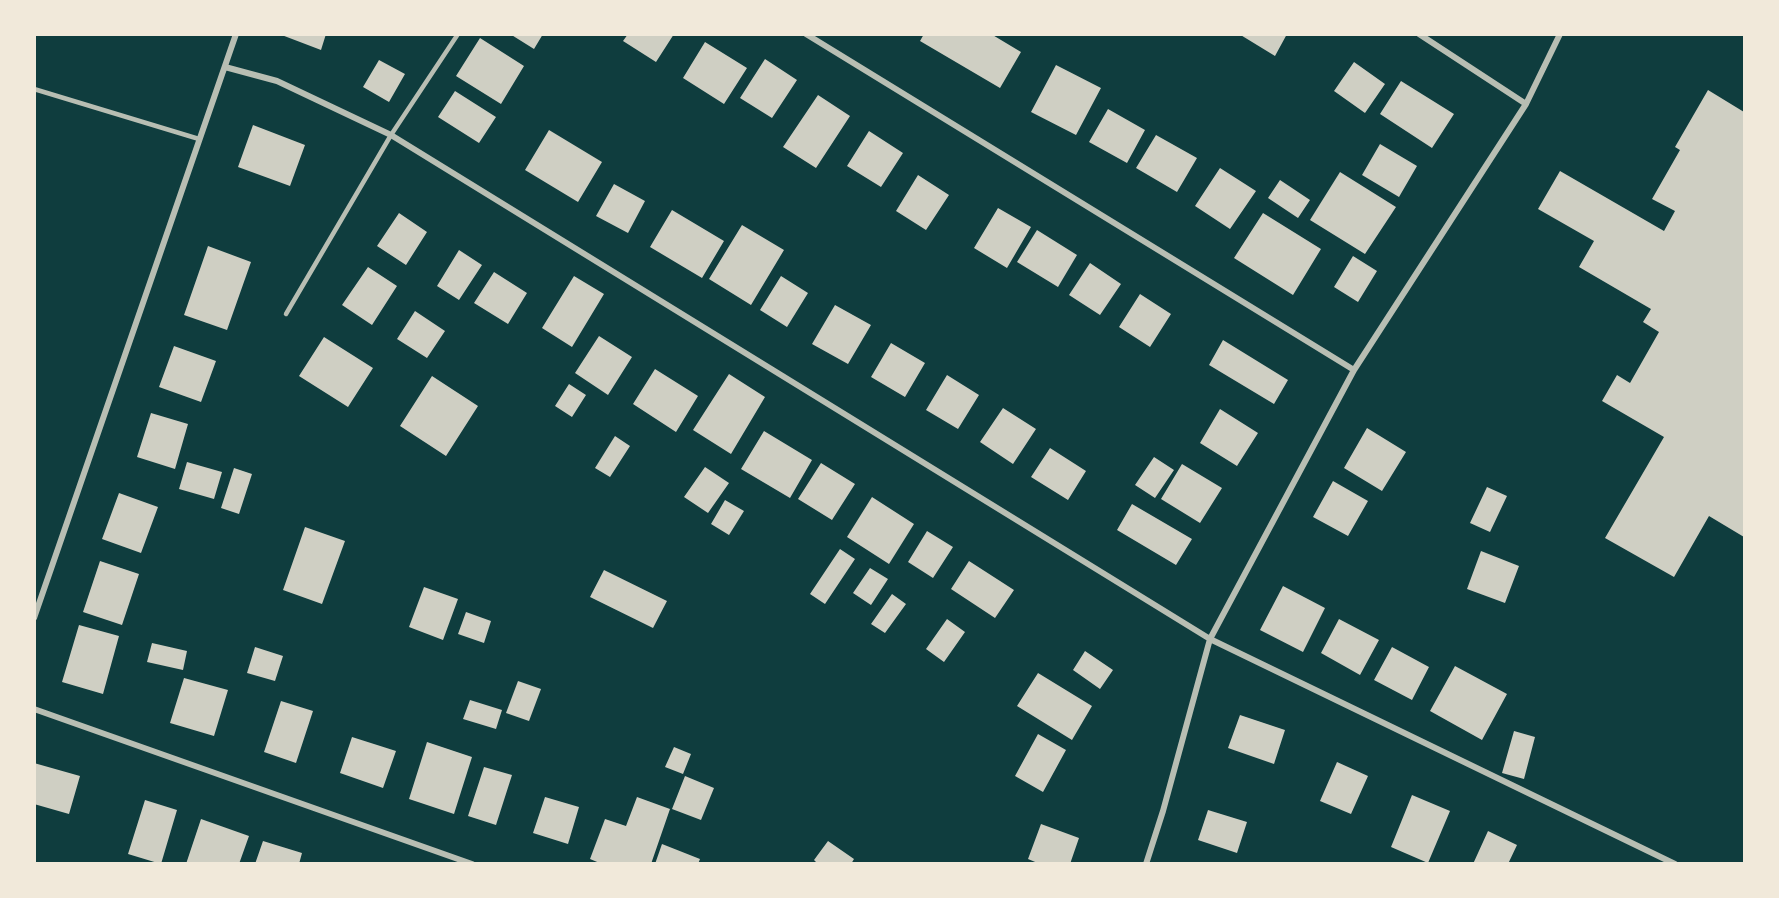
<!DOCTYPE html>
<html>
<head>
<meta charset="utf-8">
<style>
	body { margin:0 }
	#map { position:relative; width:1779px; height:898px; overflow:hidden; background:#0f3d3e; font-family:Arial,sans-serif }
	canvas { display:block }
	.frame { position:absolute; inset:0; border:36px solid #f1e9da; pointer-events:none }
</style>
</head>
<body>
<div id="map">
<canvas width="1779" height="898"></canvas>
<div class="frame"></div>
</div>
<script>
const ctx = document.querySelector('canvas').getContext('2d');
ctx.lineJoin = 'round';
function fillPath(path, color) { ctx.fillStyle = color; ctx.fill(path, 'evenodd'); }
function strokePath(path, color, width, dash) { ctx.strokeStyle = color; ctx.lineWidth = width; ctx.lineCap = dash ? 'butt' : 'round'; ctx.setLineDash(dash || []); ctx.stroke(path); }
const building = new Path2D(`
	M279,34H326L321,50Z
	M510,34H543L534,49Z
	M628,34H674L656,62L623,41Z
	M924,34H991L1021,52L1000,88L920,41Z
	M1239,34H1287L1275,56Z
	M480,38L524,66L501,104L456,76Z
	M705,42L747,68L724,104L683,78Z
	M765,59L797,80L772,118L740,98Z
	M379,60L405,74L389,102L363,87Z
	M1354,62L1385,84L1365,113L1334,91Z
	M1056,65L1101,88L1076,135L1031,112Z
	M1401,81L1454,114L1432,148L1380,114Z
	M1708,90L1744,112V537L1709,516L1674,577L1605,538L1664,437L1602,401L1617,375L1630,383L1659,332L1643,322L1651,309L1579,267L1594,241L1538,209L1560,171L1664,231L1675,211L1652,199L1680,150L1675,147Z
	M455,91L496,117L479,143L438,117Z
	M818,95L850,116L816,168L783,147Z
	M1108,109L1145,130L1127,163L1089,142Z
	M253,125L305,145L290,186L238,167Z
	M549,130L602,162L578,202L525,170Z
	M869,131L903,153L881,187L847,166Z
	M1156,135L1197,158L1177,192L1136,168Z
	M1380,144L1417,166L1399,197L1362,175Z
	M1220,168L1256,191L1230,229L1195,206Z
	M1340,172L1396,207L1365,254L1310,220Z
	M918,175L949,195L926,230L896,211Z
	M1280,180L1310,200L1298,218L1268,198Z
	M614,184L645,201L628,233L596,216Z
	M998,208L1031,227L1007,268L974,248Z
	M672,210L724,241L702,278L650,247Z
	M399,213L427,232L406,265L377,246Z
	M1263,213L1321,249L1293,295L1234,258Z
	M742,225L784,250L751,305L709,279Z
	M1037,230L1077,255L1058,287L1017,262Z
	M208,246L251,262L227,330L184,315Z
	M459,250L482,265L459,300L437,286Z
	M1353,256L1377,271L1358,302L1334,287Z
	M1090,263L1121,284L1100,315L1069,295Z
	M368,267L397,286L372,325L342,305Z
	M494,272L527,293L508,324L474,303Z
	M574,276L604,294L572,347L542,328Z
	M781,276L808,293L787,327L760,310Z
	M1140,294L1171,314L1150,347L1119,327Z
	M835,305L871,325L848,364L812,344Z
	M415,311L445,331L427,358L397,339Z
	M599,336L632,357L608,395L575,373Z
	M324,337L373,368L348,407L299,376Z
	M1223,340L1288,380L1274,404L1209,365Z
	M891,343L925,363L905,397L871,377Z
	M174,346L216,361L201,402L159,387Z
	M655,369L698,396L676,432L633,404Z
	M729,374L765,397L731,454L693,430Z
	M947,375L979,395L958,429L926,410Z
	M432,376L478,406L446,456L400,426Z
	M569,384L586,395L572,417L555,406Z
	M1003,408L1036,429L1013,464L980,442Z
	M1220,409L1258,433L1237,466L1200,443Z
	M151,413L188,424L175,469L137,457Z
	M1367,428L1406,452L1382,491L1344,468Z
	M764,431L812,460L790,498L741,469Z
	M615,436L630,446L610,477L595,468Z
	M1050,448L1086,471L1068,500L1031,477Z
	M1154,457L1174,470L1155,498L1135,485Z
	M187,462L222,472L214,499L179,489Z
	M821,463L855,484L832,520L798,499Z
	M1182,464L1222,488L1200,523L1161,499Z
	M705,467L729,483L708,513L684,497Z
	M234,468L252,474L239,514L221,508Z
	M1333,481L1368,501L1348,536L1313,517Z
	M1487,487L1507,496L1490,532L1470,523Z
	M119,493L158,507L141,553L102,539Z
	M872,497L914,524L889,564L847,537Z
	M725,500L744,511L729,535L711,524Z
	M1132,504L1192,539L1176,565L1117,530Z
	M305,527L345,541L322,604L283,590Z
	M927,531L953,547L933,578L908,562Z
	M840,549L855,559L825,604L810,594Z
	M1481,551L1519,566L1505,603L1467,589Z
	M100,561L139,574L122,625L83,612Z
	M969,561L1014,590L995,618L951,589Z
	M870,568L888,579L871,605L853,593Z
	M604,570L667,601L653,628L590,597Z
	M1283,586L1325,608L1303,652L1260,630Z
	M424,587L458,599L443,640L409,627Z
	M892,594L906,604L885,633L871,624Z
	M466,612L491,621L484,643L458,634Z
	M947,619L965,632L944,662L926,649Z
	M1339,619L1379,640L1360,675L1321,653Z
	M79,625L119,636L103,694L62,682Z
	M152,643L187,651L183,670L147,662Z
	M255,647L283,656L275,681L247,673Z
	M1392,647L1429,667L1412,700L1374,680Z
	M1085,651L1113,670L1100,689L1073,670Z
	M1455,666L1507,694L1482,740L1430,711Z
	M1038,673L1092,706L1072,740L1017,706Z
	M184,678L228,690L214,736L170,723Z
	M518,681L541,689L529,721L506,713Z
	M470,700L502,710L496,729L463,719Z
	M281,701L313,711L296,763L264,752Z
	M1240,715L1285,730L1274,764L1228,748Z
	M1514,731L1535,737L1524,779L1502,773Z
	M1038,734L1066,750L1043,792L1015,776Z
	M352,737L396,751L383,788L340,773Z
	M427,742L472,757L454,814L409,799Z
	M674,747L691,754L683,774L665,767Z
	M1337,762L1368,776L1351,814L1320,801Z
	M34,763L80,776L69,814L34,804Z
	M484,767L512,775L496,825L468,816Z
	M685,776L714,788L701,820L672,809Z
	M1412,795L1450,811L1428,863L1391,847Z
	M545,797L579,807L568,844L533,833Z
	M637,797L670,809L651,864H602L590,859L605,819L626,826Z
	M145,800L177,810L161,864L128,854Z
	M1208,810L1247,822L1237,853L1198,840Z
	M201,819L249,836L239,864H186Z
	M1041,824L1079,838L1070,864H1040L1028,859Z
	M1488,831L1517,845L1508,864H1473Z
	M263,841L302,853L299,864H255Z
	M828,841L854,859L851,864H818L814,860Z
	M662,844L700,859L698,864H655Z`);
const service = new Path2D(`
	M34,89L199,139
	M286,314L391,135L458,34`);
const minor = new Path2D(`
	M806,34L1354,370
	M1419,34L1526,104
	M225,67L277,81L391,135L1210,639L1675,864
	M34,618L236,34
	M34,709L472,864
	M1146,864L1163,811L1210,639L1354,370L1526,104L1560,34`);
fillPath(building, '#cfcfc3');
strokePath(service, '#b8beb3', 4.5);
strokePath(minor, '#b8beb3', 6);
</script>
</body>
</html>
